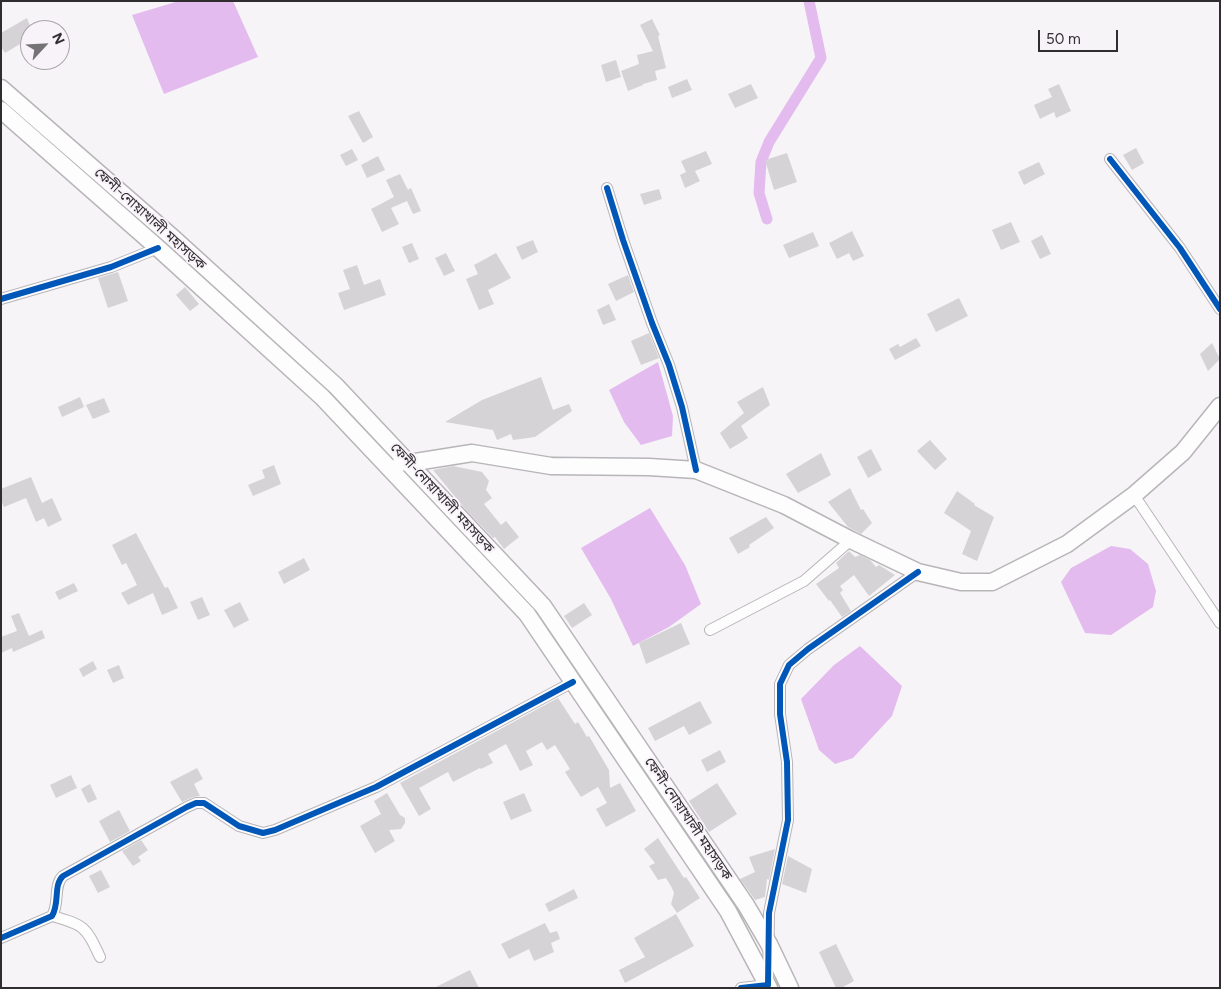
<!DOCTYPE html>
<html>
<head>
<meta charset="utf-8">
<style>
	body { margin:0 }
	#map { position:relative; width:1221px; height:989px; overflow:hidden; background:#f7f4f8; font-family:Figtree,sans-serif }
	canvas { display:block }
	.frame { position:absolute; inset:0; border:2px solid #2f2d2f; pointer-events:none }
	.north { position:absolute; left:20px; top:20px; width:50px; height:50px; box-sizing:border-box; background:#f8f3f9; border:1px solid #a8a4a8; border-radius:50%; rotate:65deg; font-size:14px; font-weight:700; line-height:20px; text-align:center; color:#2f2d2f }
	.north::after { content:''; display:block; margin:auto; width:18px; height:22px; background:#757375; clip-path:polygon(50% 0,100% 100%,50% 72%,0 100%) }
	.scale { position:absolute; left:1038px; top:30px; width:80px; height:22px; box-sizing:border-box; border:2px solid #2f2d2f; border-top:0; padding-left:6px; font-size:15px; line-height:18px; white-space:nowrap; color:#2f2d2f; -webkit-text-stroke:4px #f8f3f9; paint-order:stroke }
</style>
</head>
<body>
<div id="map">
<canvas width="1221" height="989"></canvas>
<div class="frame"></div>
<div class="north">N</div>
<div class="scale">50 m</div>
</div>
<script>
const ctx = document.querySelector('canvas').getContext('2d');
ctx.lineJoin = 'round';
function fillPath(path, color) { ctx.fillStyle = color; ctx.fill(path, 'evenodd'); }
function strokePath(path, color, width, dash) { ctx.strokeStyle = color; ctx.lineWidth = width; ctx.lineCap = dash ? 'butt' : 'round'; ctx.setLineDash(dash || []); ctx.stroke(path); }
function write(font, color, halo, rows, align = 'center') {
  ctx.font = font + ' Figtree,"Noto Sans Bengali",sans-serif'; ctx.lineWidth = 4; ctx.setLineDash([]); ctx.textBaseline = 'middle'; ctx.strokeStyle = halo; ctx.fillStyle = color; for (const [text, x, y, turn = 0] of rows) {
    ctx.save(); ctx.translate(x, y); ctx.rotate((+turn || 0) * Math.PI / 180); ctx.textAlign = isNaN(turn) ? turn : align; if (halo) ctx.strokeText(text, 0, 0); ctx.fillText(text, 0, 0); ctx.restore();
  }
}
const water = new Path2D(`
	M179,1H233L258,57L164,94L132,15Z
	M658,362L673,416L672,436L641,445L624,422L609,390Z
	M650,508L685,565L701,604L669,627L633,646L611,599L581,548Z
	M1111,546L1130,549L1148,564L1156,591L1153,607L1111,635L1085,633L1061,582L1071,568Z
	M860,646L902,686L892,716L853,758L835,764L819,750L801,699L834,665Z`);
const canal = new Path2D(`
	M767,219L759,193L761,162L769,142L821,58L809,1`);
const building = new Path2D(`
	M27,18L30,26V38L5,53L1,47V33Z
	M652,19L660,35L658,36L666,68L655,71L657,80L643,84V85L628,91L621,71L639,64L637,55L653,51L640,25Z
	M616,60L621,77L606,82L601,65Z
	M687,79L692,90L672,98L668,87Z
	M751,84L758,98L735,108L728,94Z
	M1059,84L1071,111L1056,118L1054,112L1040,119L1034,105L1052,97L1048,89Z
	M359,111L373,137L363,143L348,116Z
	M1136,148L1144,163L1132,170L1123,155Z
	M352,149L358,160L346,166L340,155Z
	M706,151L712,164L695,171L700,181L685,188L680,175L686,172L681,161Z
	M787,153L797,182L774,190L765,160Z
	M378,156L385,170L367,178L361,165Z
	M1039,162L1045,174L1024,185L1018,172Z
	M400,174L408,190L411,188L421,211L413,214L407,201L391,208L399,224L382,232L371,209L394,197L386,180Z
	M659,189L662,199L644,205L640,194Z
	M1011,222L1020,242L1001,250L992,230Z
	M852,231L864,256L853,261L849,253L837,259L829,243Z
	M813,232L819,246L789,258L783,245Z
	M1042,235L1051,254L1040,259L1031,241Z
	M533,240L538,252L522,260L516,247Z
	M412,243L419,259L409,263L402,247Z
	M446,253L455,271L444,276L435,258Z
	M496,253L511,278L488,290L494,304L479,310L466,279L478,274L474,265Z
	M357,265L364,285L380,279L386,295L344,310L338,293L350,289L343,270Z
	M118,272L128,301L108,308L98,278Z
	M628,275L634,292L616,301L608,284Z
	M185,287L199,304L190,311L176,295Z
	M959,298L968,316L936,332L927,314Z
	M609,304L616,320L603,325L597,310Z
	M649,333L659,358L641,365L631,341Z
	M916,338L921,346L895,360L889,349L898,344L900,347Z
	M1212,343L1220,359L1208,371L1200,354Z
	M541,377L553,410L569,404L572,411L535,437L513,440L511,434L497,440L493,430L445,422L482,400Z
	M763,387L770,405L741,426L748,438L730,449L720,433L744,413L737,402Z
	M80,397L84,407L62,417L58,407Z
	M104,398L110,412L93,419L86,405Z
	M930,440L947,459L935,470L917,451Z
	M871,449L882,470L868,478L857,457Z
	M821,453L831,475L798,493L786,474Z
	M274,465L281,484L253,496L248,485L265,478L262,470Z
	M453,466L482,472L489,481L486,490L492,498L484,504L501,525L506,521L519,537L504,549L495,537L493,538L466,510L433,470Z
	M31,477L42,503L52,498L62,520L48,527L44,518L36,522L26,498L4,507L1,500V489Z
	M850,488L861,510L863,509L872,523L861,534L848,527L828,502Z
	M957,491L975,504L974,505L994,517L977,561L962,554L971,531L944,513Z
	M766,517L774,528L749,545L750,547L738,554L729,538Z
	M136,533L165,588L168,587L178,608L162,615L153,593L128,605L121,593L137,585L126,563L122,565L112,545Z
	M849,551L855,557L860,555L870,560L876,567L879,565L895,575L869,596L854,575L840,586L843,590L840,593L851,611L842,617L830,600L829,601L816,584L839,568L836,563Z
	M304,558L310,570L284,584L278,572Z
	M74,583L78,591L59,600L55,592Z
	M202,597L210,615L198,620L190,602Z
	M240,602L249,620L234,628L224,610Z
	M584,603L592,615L572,628L564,616Z
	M19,613L29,636L42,630L45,638L13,652L12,648L1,653V637L17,631L11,616Z
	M681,623L690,644L646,664L639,643Z
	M93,661L97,669L83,677L79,669Z
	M119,665L124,678L113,683L107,670Z
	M558,698L575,724L578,722L587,737L589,736L609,770L610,788L620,783L636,811L606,827L596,809L607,803L598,787L581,797L565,772L570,769L555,745L547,750L542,742L526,751L533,765L520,771L506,744L488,754L493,763L481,769L480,768L453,782L448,772L419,788L431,809L419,816L400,783Z
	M700,701L712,723L689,735L684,726L655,741L648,728Z
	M720,750L726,762L707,772L701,760Z
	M197,768L203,779L194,784L200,796L193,797L182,802L170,782Z
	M71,775L77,788L56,798L50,785Z
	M717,783L737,814L709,832L689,801Z
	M90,784L97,799L88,803L81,789Z
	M387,793L400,815L405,818V823L401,829L389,830L395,841L375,853L360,826L381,814L374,801Z
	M524,793L532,811L511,820L503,802Z
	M119,810L130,831L110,842L99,821Z
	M658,838L684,878L686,877L700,898L677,913L671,904L674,893L672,888L666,878L658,880L649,866L655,863L644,849Z
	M141,840L148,850L138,857L141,861L133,866L122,851Z
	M775,849L769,880L767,879L765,897L755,900L740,879L755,872L749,857Z
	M788,856L812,869L806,893L782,884Z
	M101,870L110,887L98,893L89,876Z
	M574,889L578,898L549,912L545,904Z
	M676,914L694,946L625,983L619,970L645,957L634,938Z
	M545,923L550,933L557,931L560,939L551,943L554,952L534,961L529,949L509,959L501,944Z
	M836,944L854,981L841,988H836L819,952Z
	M470,970L479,988H434Z`);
const minor = new Path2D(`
	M1110,159L1180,248L1220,309
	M607,188L623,240L652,323L669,365L682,407L696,470
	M1,299L111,267L158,248
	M1134,495L1220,623
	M710,630L804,581L851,540
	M52,916C85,925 86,927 100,957
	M1,938L52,916C60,903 53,885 63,876L187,807L196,803H204L239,826L263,833L275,830L376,787L573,682
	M741,988L768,985L769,913L788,820L787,762L780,714V684L789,665L808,649L918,572`);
const trunk = new Path2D(`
	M1,88L172,237L336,386L543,606L746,905L769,944L790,988
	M1,110L158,248L322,397L527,614L728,911L769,988
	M401,462L409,463L472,453L551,466L649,467L696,470L784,505L851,540L918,572L961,582H992L1067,544L1134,495L1183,452L1220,406`);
const cycleway = new Path2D(`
	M1110,159L1180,248L1220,309
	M607,188L623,240L652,323L669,365L682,407L696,470
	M1,299L111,267L158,248
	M1,938L52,916C60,903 53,885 63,876L187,807L196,803H204L239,826L263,833L275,830L376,787L573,682
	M741,988L768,985L769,913L788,820L787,762L780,714V684L789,665L808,649L918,572`);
const streetNames = [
	["ফেনী-নোয়াখালী মহাসড়ক",150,219,42],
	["ফেনী-নোয়াখালী মহাসড়ক",442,498,47],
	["ফেনী-নোয়াখালী মহাসড়ক",688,819,56]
];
fillPath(water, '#e3bbee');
strokePath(canal, '#e3bbee', 11);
fillPath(building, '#d5d3d6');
strokePath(minor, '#b7b5b8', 12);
strokePath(trunk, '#b7b5b8', 19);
strokePath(minor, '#fefdfe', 10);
strokePath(trunk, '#fefdfe', 16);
strokePath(cycleway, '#0057b8', 6);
write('14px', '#2f2d2f', '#f8f3f9', streetNames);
</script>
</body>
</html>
